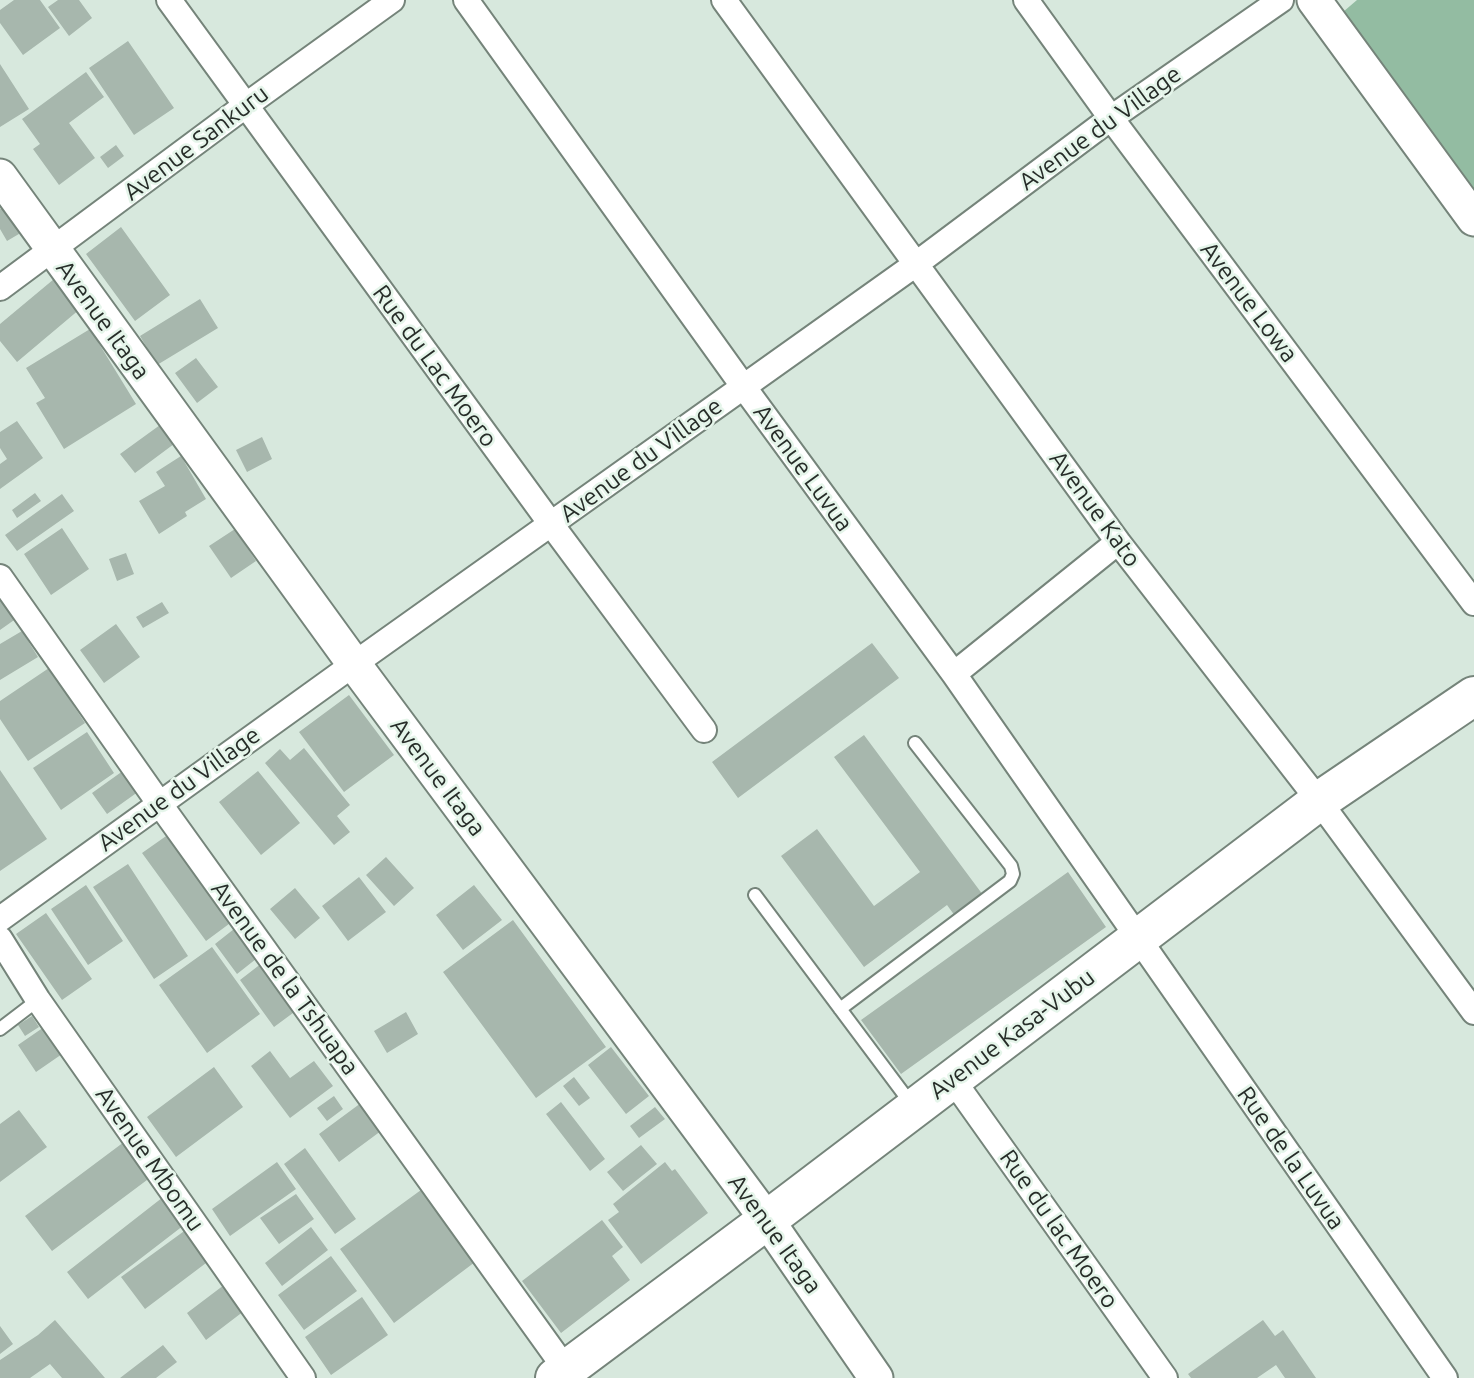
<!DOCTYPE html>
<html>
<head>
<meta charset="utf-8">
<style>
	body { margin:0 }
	canvas { display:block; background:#d7e8dd }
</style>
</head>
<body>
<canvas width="1474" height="1378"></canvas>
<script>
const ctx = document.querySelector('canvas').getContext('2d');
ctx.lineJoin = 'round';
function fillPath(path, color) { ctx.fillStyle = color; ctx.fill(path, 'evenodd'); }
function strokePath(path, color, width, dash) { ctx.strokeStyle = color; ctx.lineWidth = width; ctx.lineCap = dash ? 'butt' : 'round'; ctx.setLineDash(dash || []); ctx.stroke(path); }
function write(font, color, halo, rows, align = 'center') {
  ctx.font = font + ' Ubuntu,sans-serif'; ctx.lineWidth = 5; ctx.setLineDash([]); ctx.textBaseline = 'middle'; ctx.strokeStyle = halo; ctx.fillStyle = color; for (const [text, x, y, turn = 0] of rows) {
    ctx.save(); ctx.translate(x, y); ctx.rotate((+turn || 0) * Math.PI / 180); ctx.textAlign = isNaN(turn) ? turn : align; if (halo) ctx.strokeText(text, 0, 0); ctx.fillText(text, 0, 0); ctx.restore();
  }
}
const green = new Path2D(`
	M1357,0H1474V194L1343,12Z`);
const building = new Path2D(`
	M14,0H40L60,28L23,55L0,23V10Z
	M58,0H79L92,18L69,36L48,7Z
	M128,41L174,108L134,135L89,68Z
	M0,64L29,109L0,127Z
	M86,72L104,97L69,123L95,158L59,185L33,149L40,144L22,119Z
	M116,145L124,156L108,168L100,157Z
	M8,204L24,231L7,241L0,229V209Z
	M121,227L170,295L135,321L86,254Z
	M54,279L80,309L17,362L0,341V324Z
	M200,299L218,328L157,365L140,336Z
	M90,329L136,404L64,449L36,403L45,398L26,368Z
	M196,358L218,387L197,403L175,373Z
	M17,421L43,458L0,489V464L7,459L0,448V432Z
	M160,425L174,444L135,473L120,454Z
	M262,437L272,459L247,472L236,450Z
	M181,456L206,499L185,512L187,516L159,534L139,501L165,486L156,472Z
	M35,493L41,501L17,518L12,510Z
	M62,494L74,511L17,551L5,535Z
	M62,528L89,569L51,595L24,554Z
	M235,529L256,561L231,578L209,546Z
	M126,553L134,574L117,581L109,559Z
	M0,593L17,618L0,630Z
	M162,602L169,613L143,628L136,617Z
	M116,624L140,657L104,683L80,650Z
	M22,631L38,657L0,680V644Z
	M872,643L899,678L738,798L712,762Z
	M49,668L85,723L28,761L0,719V701Z
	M349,695L394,755L344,792L299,732Z
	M87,732L114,773L61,810L33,768Z
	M864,735L983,895L955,916L947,905L864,967L781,856L817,829L874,906L920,872L834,757Z
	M304,748L350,805L337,816L350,832L334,845L265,763L280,749L290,760Z
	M127,768L142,789L107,814L92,793Z
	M0,770L47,839L0,871Z
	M258,771L300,823L261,855L219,802Z
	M169,834L233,921L206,941L142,853Z
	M386,857L414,888L394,906L366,875Z
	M128,864L188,956L154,979L93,887Z
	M1068,872L1106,927L901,1074L861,1020Z
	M359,877L386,912L348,941L322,906Z
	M86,885L123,941L88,965L51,909Z
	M474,885L502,920L463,950L436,915Z
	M295,888L320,918L295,939L270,909Z
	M46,913L92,979L62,1000L16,934Z
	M513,920L606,1047L536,1098L443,972Z
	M234,929L256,959L237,974L215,944Z
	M212,947L260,1014L207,1053L159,985Z
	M262,963L297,1010L274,1027L240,980Z
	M406,1012L418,1034L387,1053L374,1031Z
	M32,1016L39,1027L25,1036L18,1025Z
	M47,1025L65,1052L36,1072L18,1045Z
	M611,1047L649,1096L626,1114L588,1065Z
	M270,1051L290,1078L314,1061L333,1086L290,1118L251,1066Z
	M214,1067L243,1107L176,1157L147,1117Z
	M574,1077L590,1098L579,1106L563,1086Z
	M334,1096L343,1109L327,1121L317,1108Z
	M365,1100L385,1128L339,1162L319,1134Z
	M561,1102L605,1159L590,1171L546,1114Z
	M655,1107L665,1119L639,1138L630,1126Z
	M19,1110L47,1147L0,1182V1124Z
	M124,1142L151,1177L52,1251L25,1216Z
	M641,1145L657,1164L623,1191L607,1172Z
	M305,1148L356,1219L335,1234L284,1164Z
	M277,1162L296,1189L230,1236L212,1209Z
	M665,1162L672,1171L675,1169L708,1213L641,1264L608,1220L619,1212L613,1204Z
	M421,1190L475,1262L394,1323L340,1249Z
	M167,1194L188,1222L88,1299L67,1272Z
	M296,1194L314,1219L279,1244L260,1218Z
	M602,1220L623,1247L612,1256L630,1280L561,1333L522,1281Z
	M311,1227L328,1250L282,1286L265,1263Z
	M187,1229L210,1260L145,1309L121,1277Z
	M331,1256L357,1291L304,1330L278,1295Z
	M224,1285L244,1311L206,1340L187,1313Z
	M362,1297L388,1335L331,1375L305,1337Z
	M55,1320L105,1378H62L50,1364L30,1378H0V1360L38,1335Z
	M1263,1320L1275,1336L1283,1330L1316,1378H1285L1276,1365L1257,1378H1191L1188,1374Z
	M0,1326L13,1344L0,1354Z
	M163,1345L177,1362L156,1378H120Z`);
const lane = new Path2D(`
	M755,895L912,1105
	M840,1009L1010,881L1013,874L1011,866L915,743
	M0,1029L38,1000`);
const street = new Path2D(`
	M169,0L551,524L704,730
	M466,0L743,386L954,674L1445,1378
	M724,0L1118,542L1319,801L1474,1012
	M1026,0L1111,118L1474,603
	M0,288L245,106L392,0
	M0,577L159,803L572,1378
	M954,674L1118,542
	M0,919L354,664L916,264L1111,118L1281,0
	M0,939L38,1000L303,1378
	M953,1080L1165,1378`);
const secondary = new Path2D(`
	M1314,0L1474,219
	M0,176L354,664L767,1220L876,1378`);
const primary = new Path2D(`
	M555,1378L767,1220L1319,801L1474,696`);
const streetNames = [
	["Avenue du Village",1100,128,-36],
	["Avenue Sankuru",196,143,-37],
	["Avenue Lowa",1249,302,53],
	["Avenue Itaga",103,320,54],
	["Rue du Lac Moero",435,366,54],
	["Avenue du Village",641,460,-36],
	["Avenue Luvua",803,468,54],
	["Avenue Kato",1095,509,54],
	["Avenue Itaga",438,777,53],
	["Avenue du Village",179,789,-36],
	["Avenue de la Tshuapa",285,978,54],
	["Avenue Kasa-Vubu",1012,1034,-37],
	["Rue de la Luvua",1291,1158,55],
	["Avenue Mbomu",150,1159,55],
	["Rue du lac Moero",1059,1229,55],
	["Avenue Itaga",775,1234,54]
];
fillPath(green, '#93bca2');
fillPath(building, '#a7b7ad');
strokePath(lane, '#75847a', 16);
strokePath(street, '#75847a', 28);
strokePath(secondary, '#75847a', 37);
strokePath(primary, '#75847a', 42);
strokePath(lane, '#fff', 12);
strokePath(street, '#fff', 24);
strokePath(secondary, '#fff', 33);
strokePath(primary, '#fff', 38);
write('24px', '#272d29', '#e5f5ea', streetNames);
</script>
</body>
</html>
